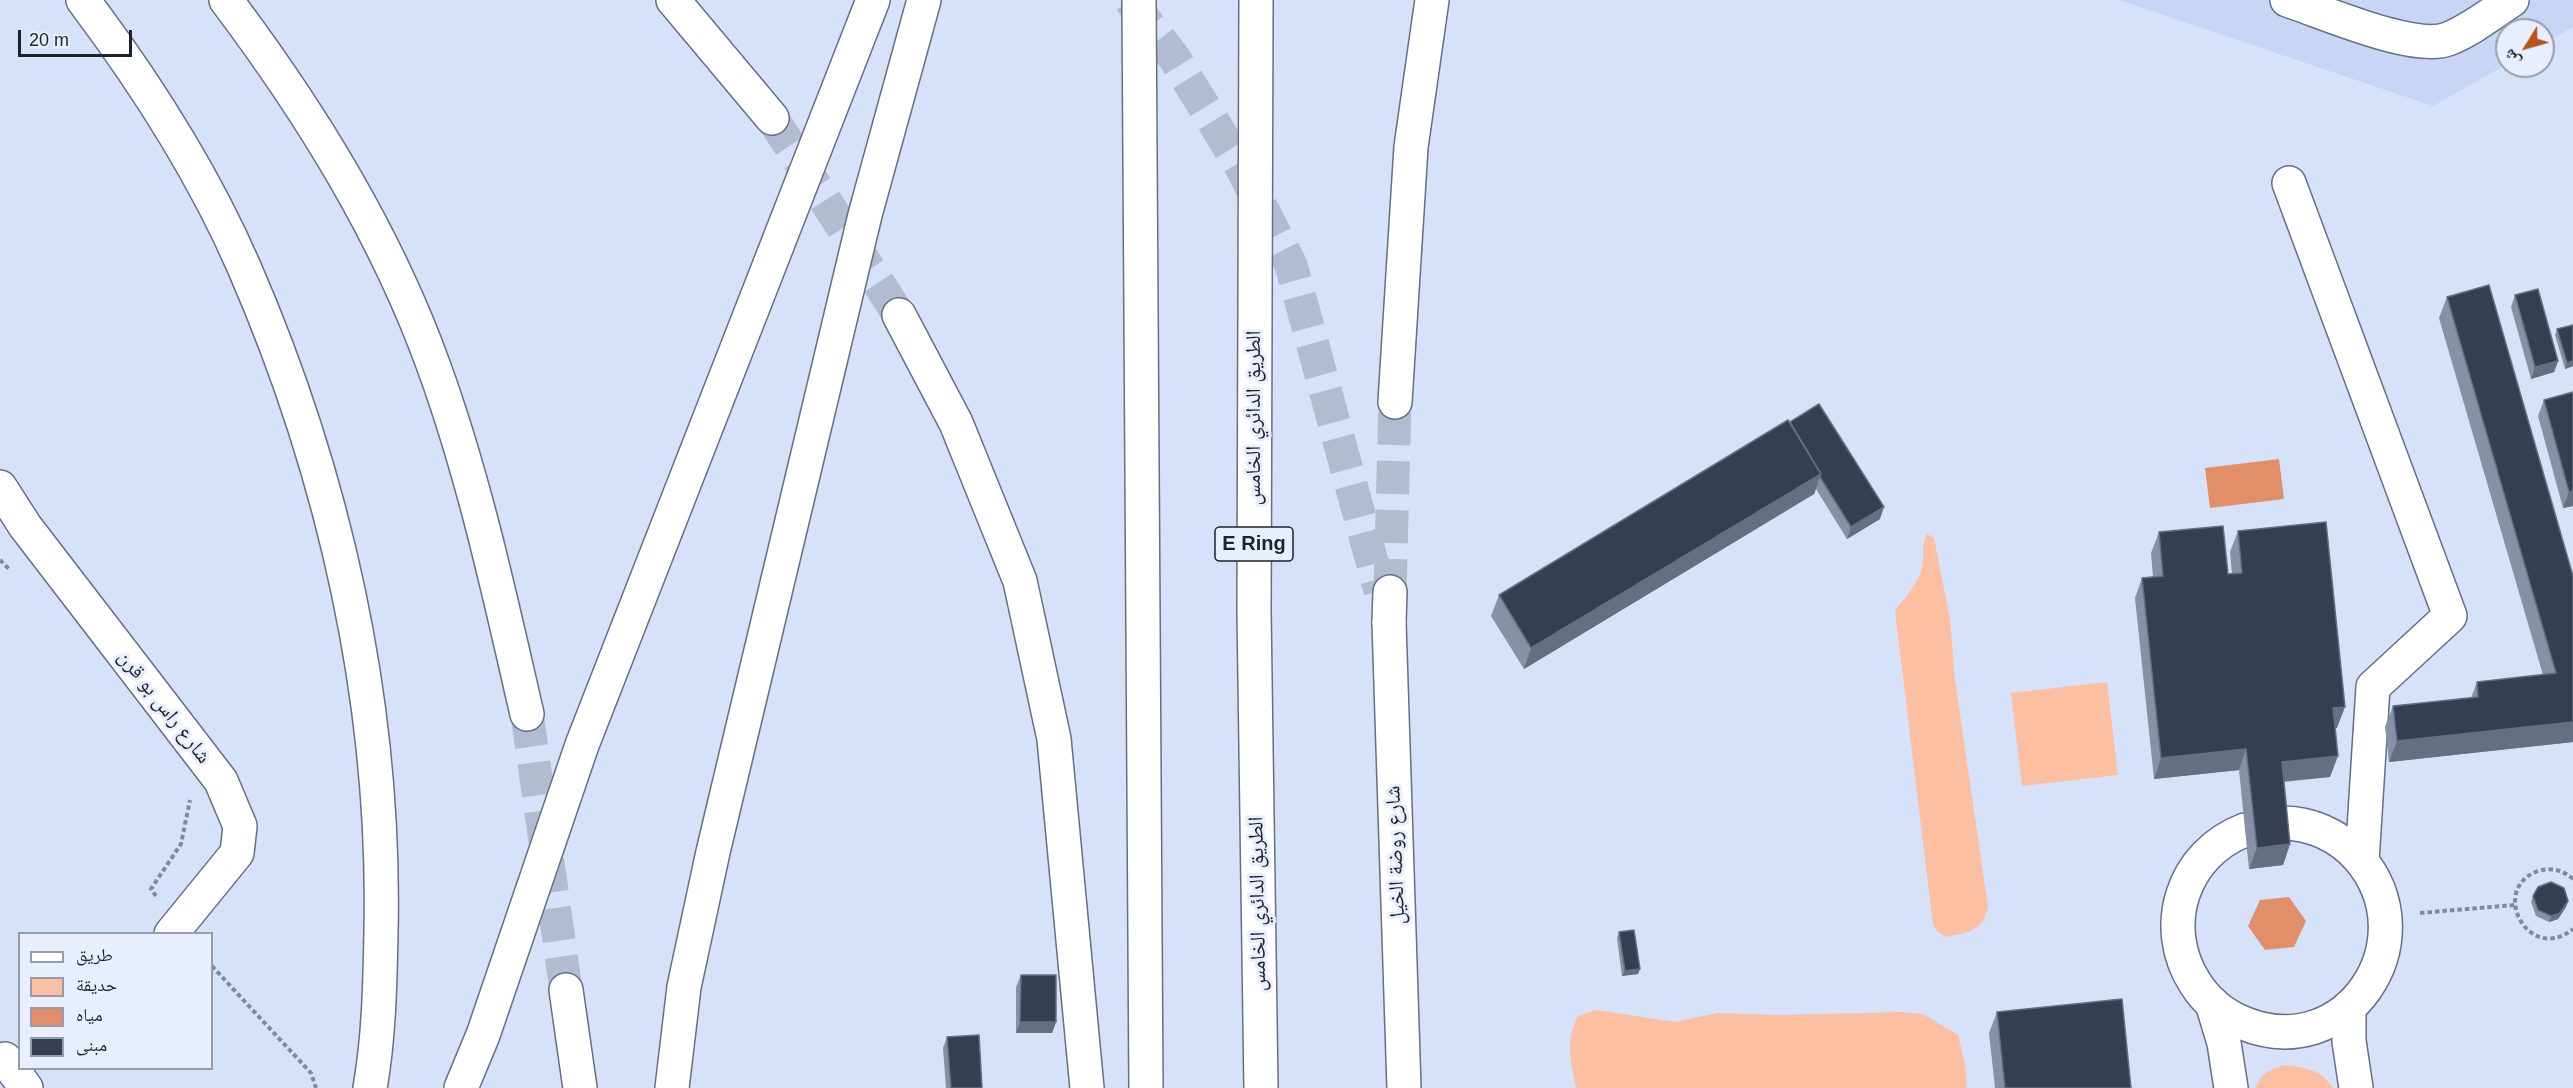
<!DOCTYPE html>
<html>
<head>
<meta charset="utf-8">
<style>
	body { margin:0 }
	#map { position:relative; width:2573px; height:1088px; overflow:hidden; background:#d6e1fa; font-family:Helvetica,"Noto Naskh Arabic",sans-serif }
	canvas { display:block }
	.legend { position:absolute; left:18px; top:932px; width:195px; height:138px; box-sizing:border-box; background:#e8eefe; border:2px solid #979caa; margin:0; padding:8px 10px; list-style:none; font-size:18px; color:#1e222b }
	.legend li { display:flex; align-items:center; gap:12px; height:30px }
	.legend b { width:30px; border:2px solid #979caa }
	.north { position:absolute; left:2495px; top:18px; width:60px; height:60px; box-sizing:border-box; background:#e8eefe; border:2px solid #979caa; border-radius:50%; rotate:233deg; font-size:16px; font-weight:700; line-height:24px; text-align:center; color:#1e222b }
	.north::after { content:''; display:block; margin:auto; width:21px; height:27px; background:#b7541b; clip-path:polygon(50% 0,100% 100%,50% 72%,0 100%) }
	.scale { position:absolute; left:18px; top:30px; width:114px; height:27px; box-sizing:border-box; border:3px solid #1e222b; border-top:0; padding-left:8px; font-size:18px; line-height:21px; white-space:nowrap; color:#1e222b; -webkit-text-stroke:4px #e8eefe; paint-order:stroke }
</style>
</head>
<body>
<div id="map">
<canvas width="2573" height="1088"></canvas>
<ul class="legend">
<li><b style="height:8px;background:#fff"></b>طريق</li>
<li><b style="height:16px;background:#fdbfa1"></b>حديقة</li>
<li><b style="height:16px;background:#e08f68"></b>مياه</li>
<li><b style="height:16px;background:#353e52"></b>مبنى</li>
</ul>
<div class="north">ش</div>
<div class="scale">20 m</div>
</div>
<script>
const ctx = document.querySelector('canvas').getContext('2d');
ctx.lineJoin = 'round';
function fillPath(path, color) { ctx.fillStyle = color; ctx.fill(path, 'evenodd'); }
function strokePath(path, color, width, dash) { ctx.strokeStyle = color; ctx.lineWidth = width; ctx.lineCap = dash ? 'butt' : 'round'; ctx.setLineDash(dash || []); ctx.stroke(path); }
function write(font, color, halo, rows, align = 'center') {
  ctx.font = font + ' Helvetica,"Noto Naskh Arabic",sans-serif'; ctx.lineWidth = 6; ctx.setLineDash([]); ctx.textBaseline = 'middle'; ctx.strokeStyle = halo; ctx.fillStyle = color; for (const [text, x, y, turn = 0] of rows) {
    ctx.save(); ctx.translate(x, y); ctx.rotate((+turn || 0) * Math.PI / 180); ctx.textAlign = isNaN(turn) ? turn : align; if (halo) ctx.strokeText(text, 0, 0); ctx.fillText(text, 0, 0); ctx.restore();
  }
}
const built = new Path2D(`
	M2119,0H2573V27L2543,44V30H2507V64L2433,106Z`);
const green = new Path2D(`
	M1927,534L1934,538L1950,619L1955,680L1988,907C1982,932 1969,932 1946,937L1937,931L1933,925L1895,611C1906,597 1921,580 1923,562C1924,549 1921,548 1927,534Z
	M2107,682L2118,775L2022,786L2011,693Z
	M1596,1010L1675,1022L1718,1013L1780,1015L1900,1012L1923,1014L1958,1035L1965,1064L1967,1088H1576C1571,1061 1565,1040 1578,1016Z
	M2284,1065C2304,1067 2322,1070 2333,1088H2256C2261,1073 2270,1070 2284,1065Z`);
const water = new Path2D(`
	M2279,459L2284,499L2210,508L2205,468Z
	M2289,897L2306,921L2294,947L2265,950L2248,926L2260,900Z`);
const majorTunnel = new Path2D(`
	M1130,0L1175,59L1241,167L1291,265L1380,591`);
const highwayTunnel = new Path2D(`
	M772,118L899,315
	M1390,592L1395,402
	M527,714L566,990`);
const path = new Path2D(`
	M0,560L10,570
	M2573,879C2563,870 2551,867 2538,871C2488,889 2529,965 2573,929
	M156,896L151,889L181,844L190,800
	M2420,913L2515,905
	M212,966L311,1073L316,1088`);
const minor = new Path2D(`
	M2287,0C2324,12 2414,52 2448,39C2471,30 2492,13 2512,0
	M2289,183L2450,616L2373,687L2362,861
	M0,487L25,526L221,781L240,826L237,853L171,934
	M1389,622L1404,1088
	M2245,830C2182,854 2159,927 2195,983C2207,1002 2223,1015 2243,1023C2346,1066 2430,941 2359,858C2339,835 2309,822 2279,823
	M2212,1003L2224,1043L2231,1088
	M2349,1007V1041L2356,1088
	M5,1059L26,1088`);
const major = new Path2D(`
	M83,0C144,81 204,175 244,267C335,476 386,705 381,932C380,984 379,1037 370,1088`);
const highway = new Path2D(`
	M226,0C311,113 386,234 434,367C475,480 500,597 527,714
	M673,0L772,118
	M1139,0L1146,1088
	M1256,0L1254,611L1261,1088
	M899,315L956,423L1020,581L1054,739L1087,1088
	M1395,402L1411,147L1432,0
	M1389,622L1390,592
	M566,990L580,1088
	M461,1088L483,1035L582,745L873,0
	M672,1088L684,987L713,852L865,215L924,0`);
const wall = new Path2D(`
	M2489,285L2573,742L2389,762L2385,727L2393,706L2471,698L2477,682L2543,675L2439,318L2447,297Z
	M2515,295L2558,361L2554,372L2531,379L2511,307Z
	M2557,329L2573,366L2565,369L2555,335Z
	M2573,392V506L2563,508L2538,416L2544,400Z
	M1790,422L1880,519L1847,539L1816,489L1814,494L1524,669L1491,616L1499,595Z
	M2238,531L2337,728H2335L2330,777L2284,782L2290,844L2283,865L2249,869L2239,770L2154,779L2135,598L2142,578L2153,577L2151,553L2159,532L2228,574H2232L2230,552Z
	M2533,896L2568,901L2566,907L2558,919L2549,922L2536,916L2531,902Z
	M1619,932L1640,969L1638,974L1622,976L1617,938Z
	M1021,975L1056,1022L1052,1033H1016V987Z
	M1997,1012L2131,1088H1995L1989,1033Z
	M947,1037L982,1088H946L943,1048Z`);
const shadedWall = new Path2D(`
	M2558,361L2554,372L2531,379L2535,367Z
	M2573,361V366L2565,369L2567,363Z
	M1821,474L1814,494L1524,669L1531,648Z
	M2573,491V506L2563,508L2569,492Z
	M1884,507L1880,519L1847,539L1851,527Z
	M2345,707L2337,728L2325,729L2333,708Z
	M2573,722V742L2389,762L2397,741Z
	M2246,749L2239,770L2154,779L2161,758Z
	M2338,756L2330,777L2274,782L2282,762Z
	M2290,844L2283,865L2249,869L2257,848Z
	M2568,901L2566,907L2558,919L2549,922L2551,916Z
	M1640,969L1638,974L1622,976L1625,971Z
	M1020,1022H1056L1052,1033H1016Z`);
const building = new Path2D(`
	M2489,285L2573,576V722L2397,741L2393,706L2478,697L2477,682L2556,673L2447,297Z
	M2538,289L2558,361L2535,367L2515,295Z
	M2573,325V361L2567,363L2557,329Z
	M2573,392V491L2569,492L2544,400Z
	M1819,404L1884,507L1851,527L1820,477L1821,474L1790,422Z
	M1788,420L1821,474L1531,648L1499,595Z
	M2326,522L2345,707L2333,708L2338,756L2282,762L2290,844L2257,848L2246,749L2161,758L2142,578L2163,576L2159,532L2223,526L2228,574L2242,573L2238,531Z
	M2551,882L2564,888L2568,901L2560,913L2551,916L2538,910L2533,896L2538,887Z
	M1634,930L1640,969L1625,971L1619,932Z
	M1021,975H1056V1022H1020Z
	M2122,999L2131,1088H2005L1997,1012Z
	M979,1035L982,1088H951L947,1037Z`);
const shields = [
	[1254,544,78]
];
const shieldNames = [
	["E Ring",1254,544]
];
const streetNames = [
	["الطريق الدائري الخامس",1254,418,-90],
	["شارع راس بو قرن",164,707,52],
	["شارع روضة الخيل",1396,855,-92],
	["الطريق الدائري الخامس",1258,904,-91]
];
fillPath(built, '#c8d6f5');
fillPath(green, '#fdbfa1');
fillPath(water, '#e08f68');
strokePath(majorTunnel, '#b1bbd1', 33, [33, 16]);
strokePath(highwayTunnel, '#b1bbd1', 33, [33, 16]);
strokePath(minor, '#656f85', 36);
strokePath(major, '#656f85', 36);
strokePath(highway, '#656f85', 36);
strokePath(path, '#81899a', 4, [4.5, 3]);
strokePath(minor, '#fff', 33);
strokePath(major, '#fff', 33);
strokePath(highway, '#fff', 33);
fillPath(wall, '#8690a6');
fillPath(shadedWall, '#656f84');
fillPath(building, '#353e52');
strokePath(building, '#656f84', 1.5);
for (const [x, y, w] of shields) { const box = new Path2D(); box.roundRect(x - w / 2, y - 17, w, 34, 4.5); ctx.fillStyle = '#e8eefe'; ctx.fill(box); strokePath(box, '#1e222b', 1.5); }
write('bold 20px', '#1e222b', null, shieldNames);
write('21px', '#1e222b', '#e8eefe', streetNames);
</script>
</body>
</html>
